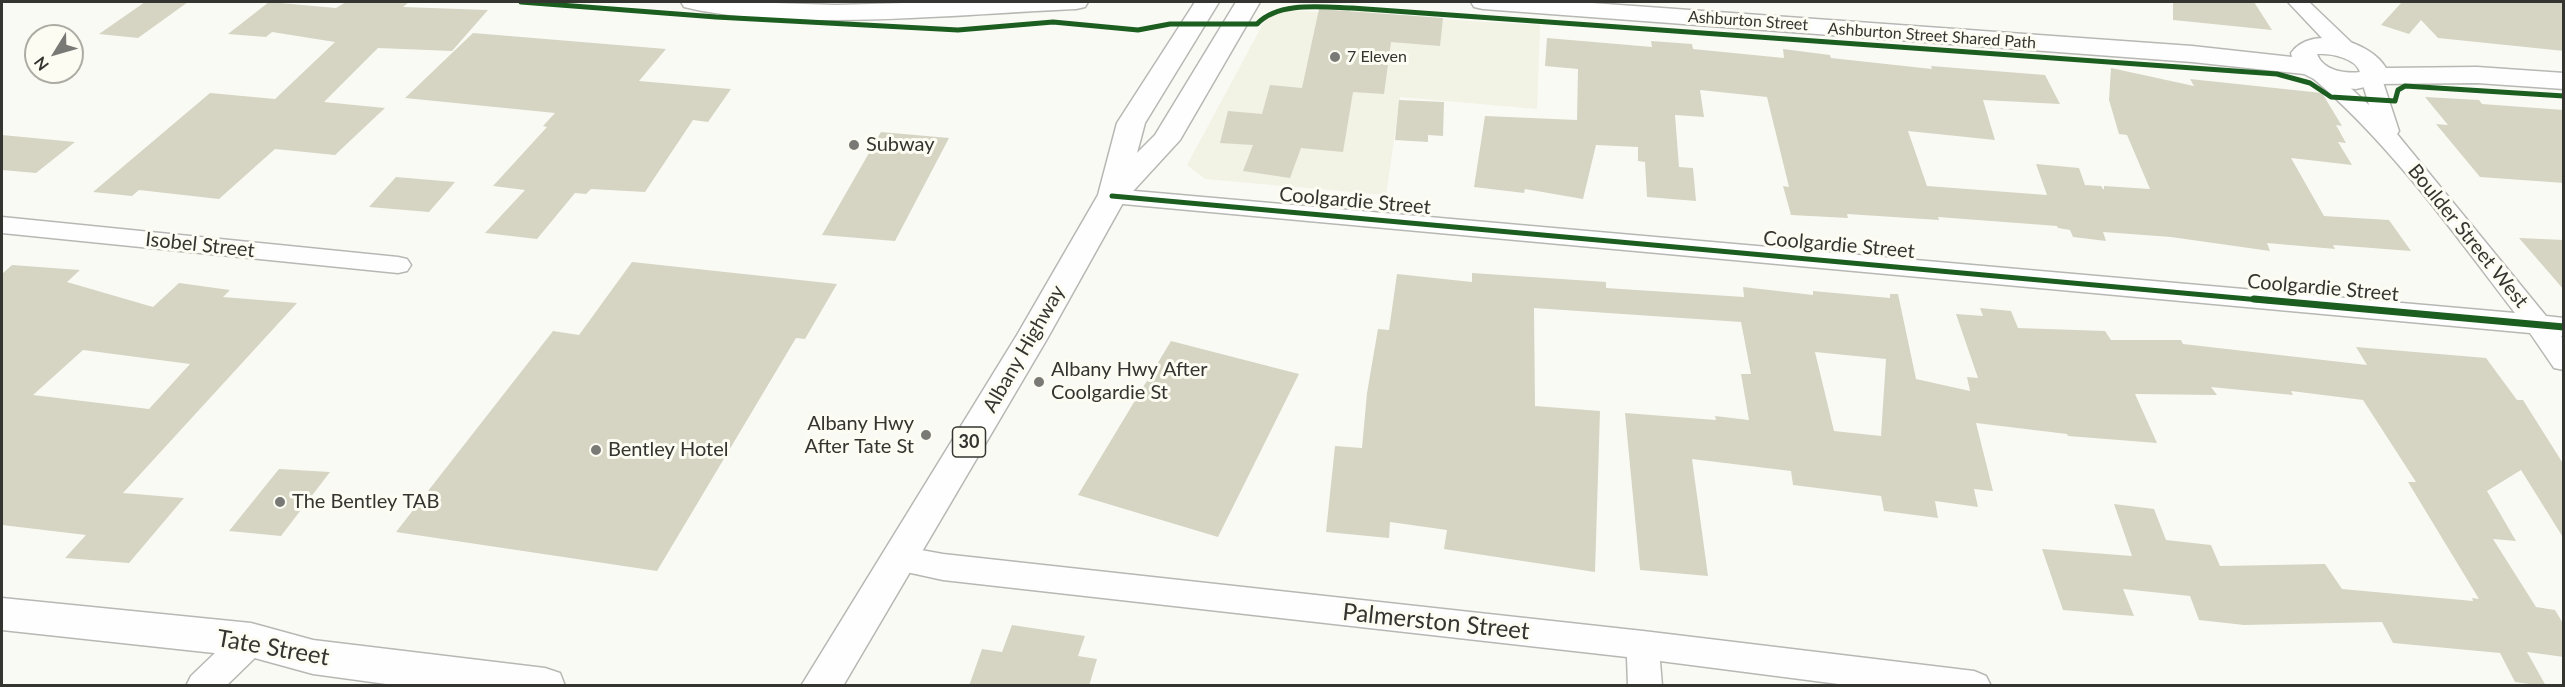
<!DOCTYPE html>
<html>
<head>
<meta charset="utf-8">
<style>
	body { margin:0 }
	#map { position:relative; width:2565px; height:687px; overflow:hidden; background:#fafaf5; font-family:Lato,sans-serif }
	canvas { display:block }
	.frame { position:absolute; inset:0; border:3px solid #343430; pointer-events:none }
	.north { position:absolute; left:24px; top:24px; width:60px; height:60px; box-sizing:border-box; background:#fdfcf2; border:2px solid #adaca4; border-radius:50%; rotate:233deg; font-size:16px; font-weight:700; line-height:24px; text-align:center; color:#343430 }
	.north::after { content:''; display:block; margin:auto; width:21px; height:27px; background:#797975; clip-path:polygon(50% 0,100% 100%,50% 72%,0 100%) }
</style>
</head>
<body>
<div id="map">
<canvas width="2565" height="687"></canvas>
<div class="frame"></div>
<div class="north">N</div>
</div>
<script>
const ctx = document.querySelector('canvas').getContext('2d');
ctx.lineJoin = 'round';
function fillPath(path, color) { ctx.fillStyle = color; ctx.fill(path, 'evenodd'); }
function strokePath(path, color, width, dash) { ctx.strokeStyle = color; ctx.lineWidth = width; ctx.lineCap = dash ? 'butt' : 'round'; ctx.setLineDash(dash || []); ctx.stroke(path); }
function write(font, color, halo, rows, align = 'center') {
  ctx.font = font + ' Lato,sans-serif'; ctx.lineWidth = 6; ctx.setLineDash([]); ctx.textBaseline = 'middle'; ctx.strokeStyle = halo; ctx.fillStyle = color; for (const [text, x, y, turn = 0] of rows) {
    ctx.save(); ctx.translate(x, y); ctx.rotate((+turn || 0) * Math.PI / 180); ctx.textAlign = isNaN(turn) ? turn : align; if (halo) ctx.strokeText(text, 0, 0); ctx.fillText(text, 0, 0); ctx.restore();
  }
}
const built = new Path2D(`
	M1287,10L1540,25L1537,109L1400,97L1386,195L1205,179L1187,165L1265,20L1277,12Z`);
const building = new Path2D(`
	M145,2H188L138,38L99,34Z
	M269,2L336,8L346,2H409L403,7L488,10L452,51L378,48L324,102L385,108L335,155L275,149L219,199L139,190L132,196L93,192L210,93L275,99L335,42L272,32L266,37L228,34Z
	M2173,2H2254L2272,30L2173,20Z
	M2402,2H2564V51L2438,38L2421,20L2409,34L2381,25Z
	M1319,9L1443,18L1440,46L1391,42L1384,94L1353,92L1343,152L1301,148L1290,178L1243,171L1253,145L1220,143L1228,111L1262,114L1270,85L1302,88Z
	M473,33L666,49L639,81L731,89L708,122L693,120L645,192L591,189L586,194L575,193L537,239L485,233L525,190L493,186L547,127L543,126L555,113L405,98Z
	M1547,38L1652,47L1651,41L1692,44L1693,49L1784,58L1783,49L1830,55L1831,58L1932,69L1931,66L2045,75L2060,104L1983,100L1995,140L1908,131L1927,186L2047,195L2036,164L2079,168L2085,185L2101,186L2104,190V186L2150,189L2127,135L2119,134L2109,100L2111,68L2194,86L2190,79L2322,93L2342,126L2336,125L2346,143L2338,142L2352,165L2291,158L2324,216L2389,220L2411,251L2333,245L2335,249L2267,243L2270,251L2171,237L2103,232L2106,241L2073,237L2070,230L2058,228L2057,226L1938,217L1939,220L1847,214L1848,218L1791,215L1783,186L1789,187L1767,97L1700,90L1704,117L1675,115L1679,167L1693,168L1696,201L1647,197L1645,162L1638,161V147L1596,145L1583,199L1525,189L1524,193L1474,187L1485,116L1577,120L1578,69L1545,66Z
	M2425,97L2479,100L2482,104L2564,110V183L2480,177L2436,124L2448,125Z
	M1399,100L1444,102L1443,136L1428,135V142L1395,140Z
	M881,132L949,138L895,241L822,235Z
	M2,135L75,142L36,173L2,170Z
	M396,177L455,182L429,212L369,207Z
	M2519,238L2564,240V290Z
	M632,262L837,284L805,339L796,338L657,571L396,532L553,331L579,335Z
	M12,265L80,270L67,282L153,307L179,283L230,290L223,297L297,303L123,493L184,498L129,563L65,558L86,535L2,525V274ZM83,350L190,364L149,409L33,395Z
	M1472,273L1606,282V288L1744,297L1743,287L1813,295V291L1890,298V294H1898L1916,379L1970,391L1967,377L1978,378L1956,314L1983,316L1980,308L2011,311L2018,328L2105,331L2111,340H2181L2183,344L2367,365L2356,347L2486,358L2517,400H2523L2564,465V539L2521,470L2487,491L2516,541L2493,539L2536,607L2555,610L2564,625V657L2527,652L2546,686H2543L2515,682L2500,653L2393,643L2382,622L2244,625L2199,620L2190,596L2123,589L2134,616L2063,610L2042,549L2132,556L2114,504L2154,509L2166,540L2211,545L2220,566L2325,564L2342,589L2473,601L2472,598L2479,599L2408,482H2416L2363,400L2291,391L2293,395L2211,387L2217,395L2135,394L2157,443L2068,436L2067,434L1976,423L1993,491L1974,489L1978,507L1935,501L1938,518L1884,511L1881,496L1793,485L1791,471L1692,459L1708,576L1640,570L1625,413L1716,420L1715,416L1749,420L1741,374H1751L1741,322L1534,308L1535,406L1600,411L1595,572L1444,549L1447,530L1390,522L1389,538L1326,532L1335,446L1362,448L1367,393L1378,329L1389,330L1397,274L1472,282ZM1815,352L1886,359L1881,436L1834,431Z
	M1171,341L1299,374L1218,537L1078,495Z
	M279,469L330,472L281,536L229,531Z
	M1012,625L1085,636L1078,656L1097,659L1089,686H969L982,649L1002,652Z`);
const street = new Path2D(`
	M2288,2H2309L2354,45L2357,50L2354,55L2346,56L2338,55Z
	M2322,67L2330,69L2369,105L2361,78L2364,73L2372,71L2380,73L2399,131L2397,134L2546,316L2564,318V336H2561L2564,340V370L2554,368L2530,333L1112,203L1103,201L1100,196L1103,191L1112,189L2515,313C2453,232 2392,146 2314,79L2311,74L2314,69Z
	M2,217L398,257L407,259L411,265L407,271L398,273L2,233Z
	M899,546L943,554L1643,631L1974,671L1986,676L1991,686H1854L1660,661L1662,686H1628L1627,657L943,580L888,568L883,559L888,550Z
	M251,626L263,630L267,640L263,650L226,686H186L191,676L239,630Z`);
const secondary = new Path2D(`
	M681,2H744L836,5L939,2H1088L1085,7L1076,9C988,13 900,21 811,20C769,19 725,17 684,7Z
	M1471,2H1578L2192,46L2292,57L2291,53C2311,24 2371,41 2386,68L2477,67L2564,73V89L2477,83L2378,84L2356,89L2345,88L2324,84L2304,74L2192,62L1483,9L1474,7ZM2317,54C2331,53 2356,58 2360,72C2346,74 2323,71 2317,54Z
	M2,598L251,623L313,640L545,668L560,673L565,686H401L313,674L251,657L2,630Z`);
const highway = new Path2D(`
	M1195,2H1219L1145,123L1137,153L1155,135L1236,2H1260L1180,140L1124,201L1047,339L843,686H801L1017,335L1098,195L1117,123Z`);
const cyclewayFar1 = new Path2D(`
	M521,2L716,17L958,30L1053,22L1138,30L1170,24H1257C1278,1 1323,7 1352,8L2277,74L2310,83L2331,97L2395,101L2398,90L2405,86L2564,96
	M1112,196L2271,301`);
const cycleway = new Path2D(`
	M2254,299L2564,327`);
const markers = [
	[1335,57,6,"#797975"],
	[854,145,6,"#797975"],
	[1039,382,6,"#797975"],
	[926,435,6,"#797975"],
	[596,450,6,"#797975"],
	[280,502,6,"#797975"]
];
const farStreetnames = [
	["Ashburton Street",1748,21,4],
	["Ashburton Street Shared Path",1932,36,4]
];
const farPoinames = [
	["7 Eleven",1347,57]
];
const shields = [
	[969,442,33]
];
const shieldNames = [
	["30",969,442]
];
const poiNames = [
	["Subway",866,145],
	["Albany Hwy After",1051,370],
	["Coolgardie St",1051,393],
	["Albany Hwy",914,424,"right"],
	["After Tate St",914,447,"right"],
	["Bentley Hotel",608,450],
	["The Bentley TAB",292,502]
];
const streetNames = [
	["Coolgardie Street",1355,201,5],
	["Boulder Street West",2468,236,51],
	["Isobel Street",200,245,6],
	["Coolgardie Street",1839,245,5],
	["Coolgardie Street",2323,288,5],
	["Albany Highway",1024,349,-60]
];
const nearStreetnames = [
	["Palmerston Street",1436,622,6],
	["Tate Street",273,648,10]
];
fillPath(built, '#f2f2e5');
fillPath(building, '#d6d5c3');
strokePath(street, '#b7b7b4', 3);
strokePath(secondary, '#b7b7b4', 3);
strokePath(highway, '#b7b7b4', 3);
fillPath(street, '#fefefe');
fillPath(secondary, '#fefefe');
fillPath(highway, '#fefefe');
strokePath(cyclewayFar1, '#1b5e20', 5);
strokePath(cycleway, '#1b5e20', 7);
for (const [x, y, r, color] of markers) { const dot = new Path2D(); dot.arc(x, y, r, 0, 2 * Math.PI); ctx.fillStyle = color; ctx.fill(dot); strokePath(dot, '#fdfcf2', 2); }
write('16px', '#343430', '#fdfcf2', farStreetnames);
write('16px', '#343430', '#fdfcf2', farPoinames, 'left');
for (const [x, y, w] of shields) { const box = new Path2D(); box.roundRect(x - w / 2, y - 15, w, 30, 4.5); ctx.fillStyle = '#fdfcf2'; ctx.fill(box); strokePath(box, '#343430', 1.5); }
write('bold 18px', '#343430', null, shieldNames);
write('20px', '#343430', '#fdfcf2', poiNames, 'left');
write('20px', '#343430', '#fdfcf2', streetNames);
write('24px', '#343430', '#fdfcf2', nearStreetnames);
</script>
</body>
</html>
